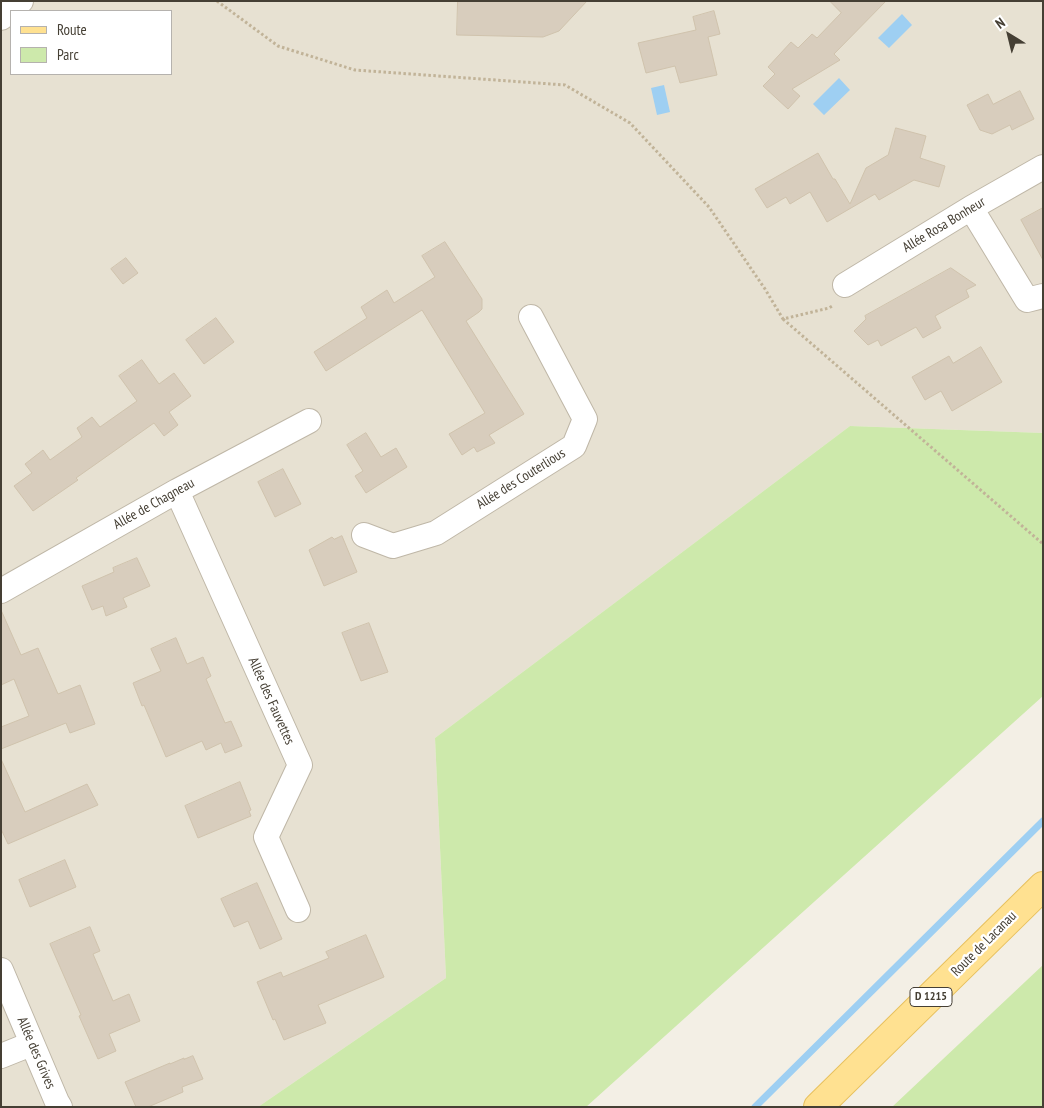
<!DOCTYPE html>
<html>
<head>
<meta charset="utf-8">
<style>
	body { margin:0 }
	#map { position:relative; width:1044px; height:1108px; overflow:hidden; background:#f3efe5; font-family:"PT Sans Narrow",sans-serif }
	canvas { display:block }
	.frame { position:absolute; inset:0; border:2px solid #453f34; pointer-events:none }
	.legend { position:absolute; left:10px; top:10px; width:162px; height:65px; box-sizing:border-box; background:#fff; border:1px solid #b5b2ae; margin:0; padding:6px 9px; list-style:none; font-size:15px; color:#453f34 }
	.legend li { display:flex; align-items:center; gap:10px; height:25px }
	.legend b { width:25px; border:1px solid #b5b2ae }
	.north { position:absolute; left:984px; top:10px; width:50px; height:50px; -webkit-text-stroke:4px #fff; paint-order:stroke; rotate:324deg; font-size:14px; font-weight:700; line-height:20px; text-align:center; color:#453f34 }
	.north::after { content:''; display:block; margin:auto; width:18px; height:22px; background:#453f34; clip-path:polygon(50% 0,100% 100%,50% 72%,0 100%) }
</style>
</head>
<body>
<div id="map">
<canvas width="1044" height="1108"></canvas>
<div class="frame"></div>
<ul class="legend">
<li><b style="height:6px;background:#ffe191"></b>Route</li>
<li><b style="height:14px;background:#cde9ab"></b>Parc</li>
</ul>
<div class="north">N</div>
</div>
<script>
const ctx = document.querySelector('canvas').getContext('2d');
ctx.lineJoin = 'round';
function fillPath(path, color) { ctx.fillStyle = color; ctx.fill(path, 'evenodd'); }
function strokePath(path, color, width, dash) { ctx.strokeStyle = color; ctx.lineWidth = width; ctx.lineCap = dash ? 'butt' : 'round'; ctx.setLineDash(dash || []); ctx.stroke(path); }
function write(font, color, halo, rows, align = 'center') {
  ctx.font = font + ' "PT Sans Narrow",sans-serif'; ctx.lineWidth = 4.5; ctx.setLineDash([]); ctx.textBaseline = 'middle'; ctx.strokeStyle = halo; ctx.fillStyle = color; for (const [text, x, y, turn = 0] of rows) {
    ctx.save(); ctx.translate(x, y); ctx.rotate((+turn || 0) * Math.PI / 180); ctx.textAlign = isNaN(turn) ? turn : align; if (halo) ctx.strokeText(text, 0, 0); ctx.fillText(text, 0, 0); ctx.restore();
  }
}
const residential = new Path2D(`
	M1,1H1043V433L850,426L435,738L446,978L258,1107H1ZM11,11H171V74H11Z`);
const green = new Path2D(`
	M850,426L1043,433V696L586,1107H258L446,978L435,738Z
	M1043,965V1107H892Z`);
const water = new Path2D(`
	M902,14L912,25L889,48L878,38Z
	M839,78L850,90L824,115L813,104Z
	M664,85L670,112L657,115L651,88Z`);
const stream = new Path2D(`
	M755,1107L1043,821`);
const building = new Path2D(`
	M458,1H587L559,31L543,37L457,35Z
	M830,1H886L834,54L840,60L792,89L800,96L788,109L763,86L775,74L768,67L791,42L798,48L812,34L817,38L841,13Z
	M714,11L720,34L708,37L717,75L680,83L675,66L646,73L638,43L696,30L693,17Z
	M1020,91L1034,119L1012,130L1010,125L992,134L980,130L967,105L988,94L993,104Z
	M896,128L926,136L920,158L945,166L939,187L914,180L879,200L875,194L827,222L810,192L790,204L786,197L767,208L755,189L818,153L833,179H835L850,204L866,168L888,155Z
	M1043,208V260L1021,220Z
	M445,242L482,299V309L479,312L466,321L524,414L489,435L495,443L477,452L474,447L462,455L449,434L485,413L422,310L326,371L314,352L367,318L361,307L387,290L394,303L435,277L422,256Z
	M126,258L138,273L123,284L111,269Z
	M951,268L976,285L966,290L969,297L935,316L941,328L923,338L916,327L881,346L878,340L868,345L854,331L866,319L865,316Z
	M216,318L234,342L204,364L186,340Z
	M981,347L1002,382L952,411L941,391L925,400L912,377L949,356L953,363Z
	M142,360L159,384L174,373L191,396L169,412L178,425L164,436L154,423L76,478L78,480L33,511L14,486L32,473L25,464L43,450L50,460L82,437L77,428L92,417L100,427L137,401L119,376Z
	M366,433L381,457L396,448L407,467L366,493L355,476L363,471L347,445Z
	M283,469L301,504L275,517L258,482Z
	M342,536L357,572L324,586L309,550L332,537L334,539Z
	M137,558L150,586L123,598L127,607L106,616L103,606L92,610L82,586L114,572L113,568Z
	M1,610L21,655L38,648L58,694L80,685L95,724L70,733L66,723L1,749V727L29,716L14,679L1,685Z
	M369,623L388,672L361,681L342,633Z
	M176,638L187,664L203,657L211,676L206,679L225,723L231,721L242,746L225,753L221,743L206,750L202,741L166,757L144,705L142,706L133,683L161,671L151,649Z
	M1,759L25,812L87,784L98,805L8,844L1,829Z
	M240,782L251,810L249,811L251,816L198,838L185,806Z
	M65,860L76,887L30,907L19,880Z
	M257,883L282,939L260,949L248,921L234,927L221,899Z
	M90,927L100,951L93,954L113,1001L129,994L140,1021L109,1034L116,1051L98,1059L79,1016L81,1015L50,944Z
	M366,935L384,977L318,1005L326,1023L284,1040L275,1019L273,1020L257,982L281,972L283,977L329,958L326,952Z
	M193,1056L203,1079L182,1087L183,1092L148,1107H136L125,1082L170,1063V1064L184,1058V1059Z`);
const path = new Path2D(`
	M217,1L278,46L355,70L565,85L630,123L709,207L765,289L783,319L829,308L834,305
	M783,319L1043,544`);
const street = new Path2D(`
	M1,18L21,1
	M971,208L1027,300L1043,296
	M845,285L971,208L1043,167
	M177,491L300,765L266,837L298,910
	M364,535L393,546L436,533L574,446L585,419L531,317
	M1,591L177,491L309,421
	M1,970L57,1102L60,1107
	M1,1056L31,1044`);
const primary = new Path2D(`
	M818,1107L1043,886`);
const shields = [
	[931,997,42]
];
const shieldNames = [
	["D 1215",931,997]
];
const streetNames = [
	["Allée Rosa Bonheur",944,225,-31],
	["Allée des Couterlious",521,479,-32],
	["Allée de Chagneau",154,504,-29],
	["Allée des Fauvettes",271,701,66],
	["Route de Lacanau",984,944,-45],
	["Allée des Grives",36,1053,67]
];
fillPath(residential, '#e7e1d2');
fillPath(green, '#cde9ab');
fillPath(water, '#9ecff2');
strokePath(stream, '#9ecff2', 7);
fillPath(building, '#d8cdbd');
strokePath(building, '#d0c3ad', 1);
strokePath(street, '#bfb7a7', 26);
strokePath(primary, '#e7c05e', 30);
strokePath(path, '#c1b398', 3, [2.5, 2.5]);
strokePath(street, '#fff', 24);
strokePath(primary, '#ffe191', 28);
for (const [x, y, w] of shields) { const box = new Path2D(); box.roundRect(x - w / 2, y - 9.5, w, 19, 4); ctx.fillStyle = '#fff'; ctx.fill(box); strokePath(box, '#453f34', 1); }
write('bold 12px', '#453f34', null, shieldNames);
write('14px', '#453f34', '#fff', streetNames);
</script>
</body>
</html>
